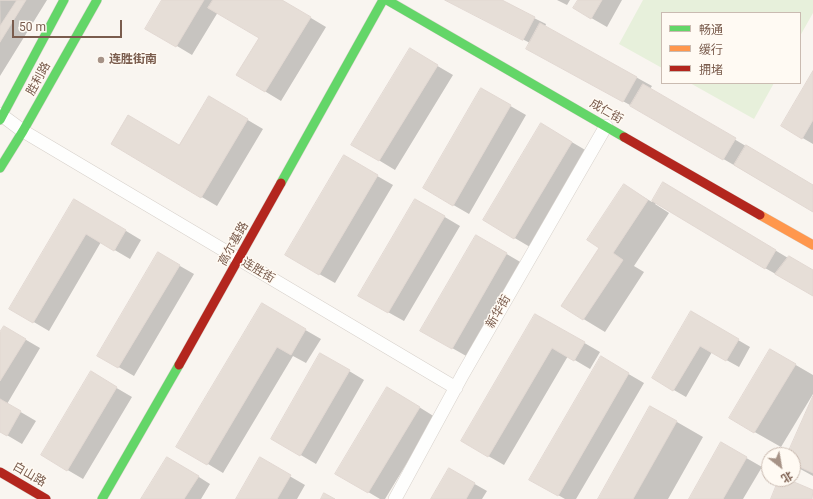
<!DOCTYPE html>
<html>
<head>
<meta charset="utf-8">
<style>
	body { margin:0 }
	#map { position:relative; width:813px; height:499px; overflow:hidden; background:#f9f5f0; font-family:Roboto,"Noto Sans SC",sans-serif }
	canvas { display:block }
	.legend { position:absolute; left:661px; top:12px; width:140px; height:72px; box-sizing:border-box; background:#fffaf3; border:1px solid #cabbb1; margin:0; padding:5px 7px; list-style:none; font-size:12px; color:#7a5c4d }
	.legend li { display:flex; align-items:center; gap:8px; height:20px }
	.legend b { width:20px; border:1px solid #cabbb1 }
	.north { position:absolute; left:761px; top:447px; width:40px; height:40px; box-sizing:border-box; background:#fffaf3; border:1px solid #cabbb1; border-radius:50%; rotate:149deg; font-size:11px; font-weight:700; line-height:16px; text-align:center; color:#7a5c4d }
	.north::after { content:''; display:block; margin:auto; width:14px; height:18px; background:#a69286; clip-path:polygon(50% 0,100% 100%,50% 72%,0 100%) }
	.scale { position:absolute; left:12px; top:20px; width:110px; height:18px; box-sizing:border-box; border:2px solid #7a5c4d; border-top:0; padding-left:5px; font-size:12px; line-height:14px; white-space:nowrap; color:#7a5c4d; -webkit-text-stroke:3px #fffaf3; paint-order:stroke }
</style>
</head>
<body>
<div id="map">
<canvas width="813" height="499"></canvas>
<ul class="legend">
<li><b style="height:5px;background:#63d668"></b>畅通</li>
<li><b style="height:5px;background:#ff974d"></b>缓行</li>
<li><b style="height:5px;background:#b3261e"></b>拥堵</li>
</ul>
<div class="north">北</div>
<div class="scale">50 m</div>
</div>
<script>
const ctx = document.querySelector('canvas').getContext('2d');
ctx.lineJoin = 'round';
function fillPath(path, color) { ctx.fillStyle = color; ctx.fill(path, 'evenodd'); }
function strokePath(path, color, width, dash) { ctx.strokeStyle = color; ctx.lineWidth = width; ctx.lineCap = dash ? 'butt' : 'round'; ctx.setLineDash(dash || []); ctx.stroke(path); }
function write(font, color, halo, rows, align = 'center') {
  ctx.font = font + ' Roboto,"Noto Sans SC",sans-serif'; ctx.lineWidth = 3; ctx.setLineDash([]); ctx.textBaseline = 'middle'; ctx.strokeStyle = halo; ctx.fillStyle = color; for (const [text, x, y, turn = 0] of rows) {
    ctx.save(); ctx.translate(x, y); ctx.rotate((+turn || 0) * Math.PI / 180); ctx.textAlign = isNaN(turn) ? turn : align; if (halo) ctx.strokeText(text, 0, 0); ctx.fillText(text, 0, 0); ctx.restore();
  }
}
const green = new Path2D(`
	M643,0H813V13L800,36V13H662V68L619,44Z
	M690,83H774L754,119Z`);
const shadow = new Path2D(`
	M0,0H47L0,76Z
	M164,0H281L326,27L281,101L238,75L260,38L218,12L192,55L147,28Z
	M446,0H500L534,18L546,24L545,27L652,86L650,89L813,186V211L639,110L543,57L530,43Z
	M557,0H570L567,5Z
	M579,0H622L607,27L574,8Z
	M410,50L453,75L395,170L352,144Z
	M813,73V144L782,126Z
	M481,89L526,115L469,214L424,188Z
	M224,106L263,129L217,206L112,144L180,146Z
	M541,124L587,151L530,247L484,220Z
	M344,157L393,185L335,283L286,255Z
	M664,183L788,258L813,271V295L765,268L656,203L655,204L669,213L634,266L644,272L605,332L562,306L601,248L625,186L652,202Z
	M75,200L141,240L130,259L101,242L49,331L10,308Z
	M416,200L460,226L404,321L359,296Z
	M476,236L522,263L468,357L422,331Z
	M159,254L194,274L134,376L98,355Z
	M262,305L321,339L306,363L293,356L223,473L178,446Z
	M692,313L750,347L739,367L712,352L686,397L653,378Z
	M536,315L600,352L590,369L568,356L504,465L462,441Z
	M4,327L40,348L7,404L36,421L22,444L0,431V334Z
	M770,350L813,375V394L781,447L730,418Z
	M321,354L364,380L316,464L272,438Z
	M601,358L644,383L576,499H565L530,479Z
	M91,373L132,397L83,479L42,455Z
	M403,397L435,417L385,499H380L336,473Z
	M813,398V476L793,465V455H788Z
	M651,407L703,437L668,499H599Z
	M722,444L762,467L743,499H690Z
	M260,459L305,485L297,499H237Z
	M180,465L210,484L201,499H142Z
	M450,470L487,491L482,499H433Z`);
const building = new Path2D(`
	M0,0H26L0,42Z
	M0,0H17L0,26Z
	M162,0H204L176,47L145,29Z
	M213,0H282L311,17L265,92L236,75L259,38L208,8Z
	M445,0H502L535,17L523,40Z
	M578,0H602L591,19L573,8Z
	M540,23L637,77L623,102L526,49Z
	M410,48L438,65L379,161L351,145Z
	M813,71V120L802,139L781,126Z
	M643,84L736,138L723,160L630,106Z
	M481,88L511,105L453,206L423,188Z
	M209,96L248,119L201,198L111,144L128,115L179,145Z
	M541,123L572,142L514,239L483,220Z
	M746,145L813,185V212L734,165Z
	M344,155L378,175L319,275L285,255Z
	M663,182L776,250L765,269L652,201Z
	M624,184L648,200L613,253L623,260L583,320L561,306L599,248L587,240Z
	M74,199L126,230L114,251L86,234L33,323L9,309Z
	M415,199L445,216L388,313L358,296Z
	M476,235L507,253L452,349L420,331Z
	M158,252L180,265L118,368L97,356Z
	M789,256L813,270V296L775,274Z
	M262,303L306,329L291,355L277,347L207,465L176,447Z
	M691,311L739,339L726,361L700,346L673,391L652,378Z
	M535,314L585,342L574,361L552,348L488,457L461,441Z
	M4,326L26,339L0,381V332Z
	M770,349L796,364L754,433L729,418Z
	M320,353L350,370L300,456L271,439Z
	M601,356L629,373L558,496L529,480Z
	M91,371L117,387L67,471L41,455Z
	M387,387L420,407L368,493L335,474Z
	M813,396V473L793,464V455H787Z
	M0,399L21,411L7,436L0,432Z
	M650,406L677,421L633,499H598Z
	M721,442L747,457L723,499H689Z
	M167,457L199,476L184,499H141Z
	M260,457L291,475L277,499H236Z
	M449,468L475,483L466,499H431Z
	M779,479H787L813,490L812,499H771Z
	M324,493L335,499H321Z`);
const street = new Path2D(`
	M0,114L23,131L456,388
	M395,499L463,374L606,126`);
const fast = new Path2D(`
	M387,0L624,137
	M0,120L64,0
	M0,168L23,131L97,0
	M281,183L383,0
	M102,499L179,365`);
const slow = new Path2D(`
	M760,215L813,245`);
const jam = new Path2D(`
	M624,137L760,215
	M179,365L281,183
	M0,472L46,499`);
const markers = [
	[101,60,4,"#a69286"]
];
const poiNames = [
	["连胜街南",109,60]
];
const streetNames = [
	["胜利路",39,79,-61],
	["成仁街",606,112,30],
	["高尔基路",234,244,-61],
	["连胜街",258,271,31],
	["新华街",499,312,-60],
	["白山路",29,475,30]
];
fillPath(green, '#e7f0db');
fillPath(shadow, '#0003');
fillPath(building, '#e6ded7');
strokePath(building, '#e2d8d2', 1);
strokePath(street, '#d7d1cb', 14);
strokePath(fast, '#d9d2cb', 10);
strokePath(slow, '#d9d2cb', 10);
strokePath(jam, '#d9d2cb', 10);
strokePath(street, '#fefefd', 13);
strokePath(fast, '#63d668', 9);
strokePath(slow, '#ff974d', 9);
strokePath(jam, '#b3261e', 9);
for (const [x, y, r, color] of markers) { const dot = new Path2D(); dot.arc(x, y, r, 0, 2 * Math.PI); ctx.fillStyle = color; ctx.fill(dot); strokePath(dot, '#fffaf3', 1.5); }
write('bold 12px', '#7a5c4d', '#fffaf3', poiNames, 'left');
write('12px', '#7a5c4d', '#fffaf3', streetNames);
</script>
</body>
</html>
